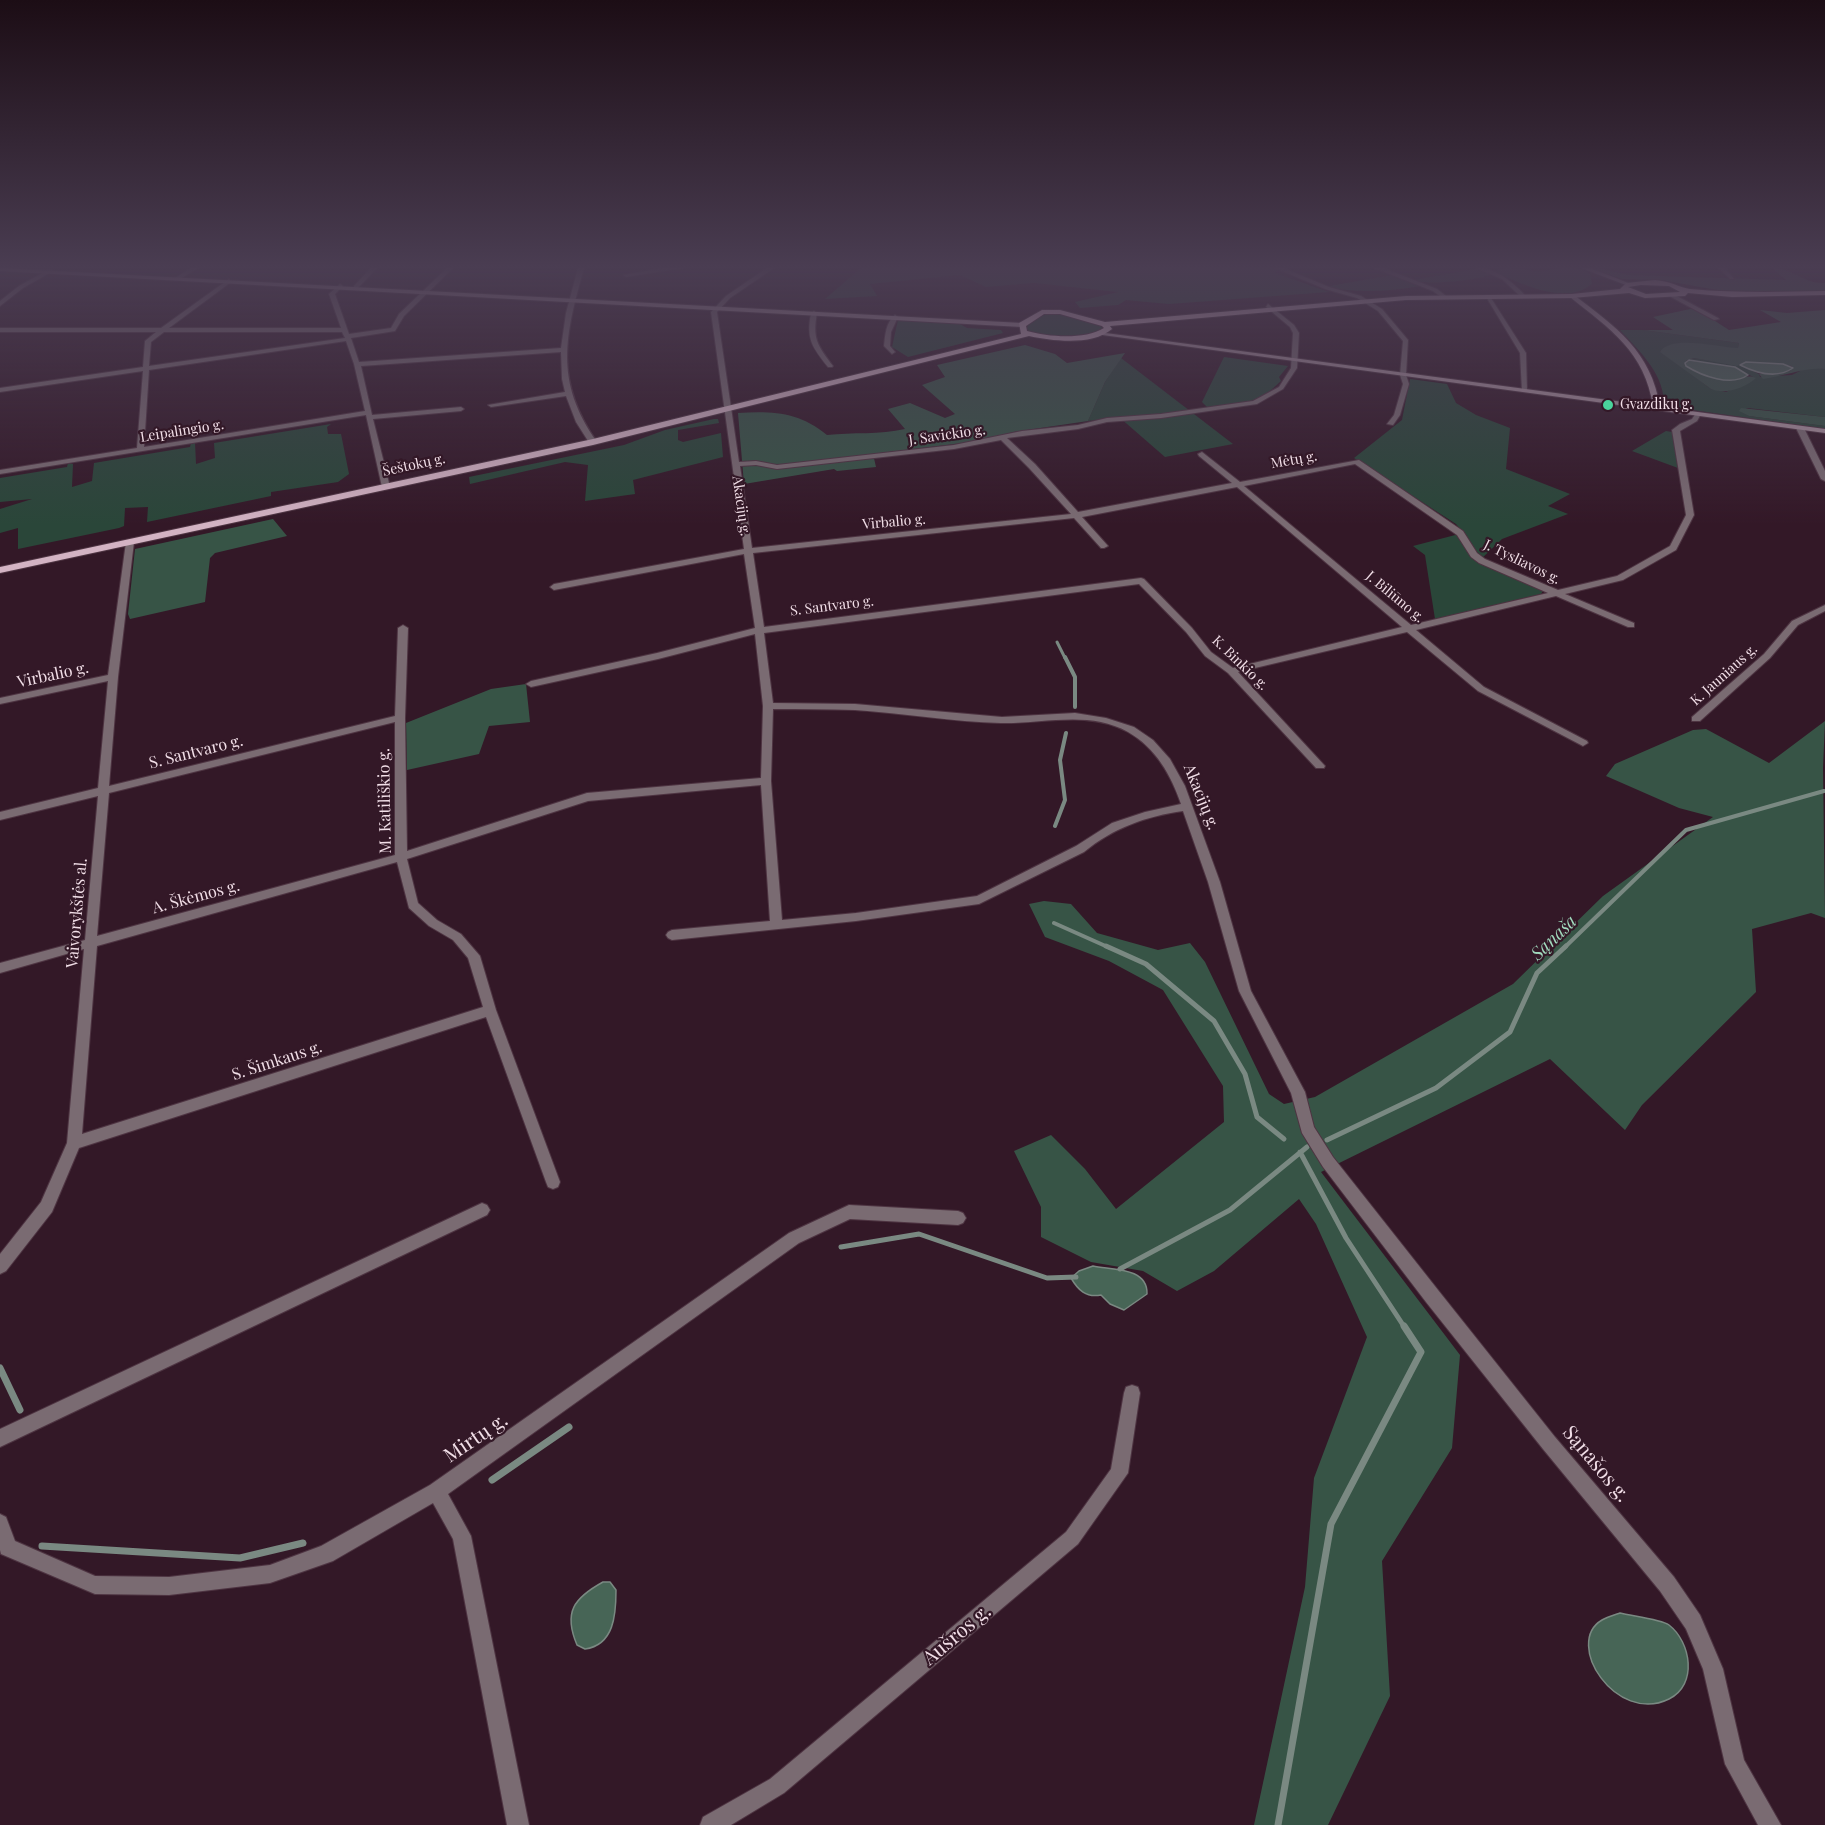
<!DOCTYPE html>
<html>
<head>
<meta charset="utf-8">
<style>
	body { margin:0 }
	canvas { display:block; background:#331827 }
</style>
</head>
<body>
<canvas width="1825" height="1825"></canvas>
<script>
const ctx = document.querySelector('canvas').getContext('2d');
ctx.lineJoin = 'round';
function fillPath(path, color) { ctx.fillStyle = color; ctx.fill(path, 'evenodd'); }
function strokePath(path, color, width, dash) { ctx.strokeStyle = color; ctx.lineWidth = width; ctx.lineCap = dash ? 'butt' : 'round'; ctx.setLineDash(dash || []); ctx.stroke(path); }
function write(font, color, halo, rows, align = 'center') {
  ctx.font = font + ' "Playfair Display",serif'; ctx.lineWidth = 4.5; ctx.setLineDash([]); ctx.textBaseline = 'middle'; ctx.strokeStyle = halo; ctx.fillStyle = color; for (const [text, x, y, turn = 0] of rows) {
    ctx.save(); ctx.translate(x, y); ctx.rotate((+turn || 0) * Math.PI / 180); ctx.textAlign = isNaN(turn) ? turn : align; if (halo) ctx.strokeText(text, 0, 0); ctx.fillText(text, 0, 0); ctx.restore();
  }
}
const green = new Path2D(`
	M861,268H1275L1279,270L1275,273L1329,292L1169,304L1126,300L1118,305L1080,308L1075,302L1118,292L1034,283L986,287L960,275L870,284L877,296L825,299Z
	M1505,268C1515,268 1524,269 1533,271C1551,273 1573,260 1590,274L1592,284C1564,307 1521,282 1492,272Z
	M1475,269L1491,275C1476,280 1428,286 1413,280Z
	M1392,275L1420,286C1387,292 1357,293 1324,287Z
	M1055,313L1100,325L1103,329C1088,337 1039,340 1026,329C1030,319 1044,314 1055,313Z
	M898,320L960,324L967,328L1001,330L1003,333L908,357L892,347Z
	M1620,330H1643L1739,343L1738,348L1660,351L1711,389L1726,392L1755,378L1735,367L1689,360L1694,358L1740,365L1759,374L1760,377L1792,375L1808,367L1825,369V417L1748,408L1740,411L1749,416L1825,426V429L1672,407L1664,401C1662,371 1639,351 1620,330Z
	M1224,357L1288,366L1279,377L1281,381L1261,399L1209,409L1202,402Z
	M1121,358L1233,444L1165,457L1119,417L1088,421L1105,382Z
	M1410,379L1447,384L1456,403L1476,415L1510,428L1506,469L1570,494L1548,506L1568,514L1502,539L1479,561L1539,589L1543,591L1541,594L1435,619L1425,555L1413,546L1463,533L1456,524L1354,458L1402,420Z
	M714,419H718L719,423L678,430V440L683,442L721,433L723,457L633,480L635,494L585,501L588,465L565,462L470,484L469,477L624,445L665,430Z
	M331,424L327,427L328,434H341L349,474L338,482L271,492V496L147,522L148,507L125,508L124,526L119,528L18,549V528L0,533V509L32,499L0,502V478L67,467L68,463L73,464L72,487L92,481L94,463L190,447L191,443H195L196,464L215,458L214,443Z
	M1666,431L1672,432L1678,468L1632,451Z`);
const forest = new Path2D(`
	M1598,268L1629,275L1786,280L1772,268C1794,268 1803,284 1825,283V292L1734,293L1661,280L1622,279L1595,270Z
	M1695,308L1729,330L1781,322L1760,310L1787,313L1825,310V369C1804,367 1785,376 1763,379L1759,374L1790,371L1792,366L1746,362L1737,366L1694,358L1686,361C1701,374 1713,381 1733,379C1743,379 1747,374 1756,378C1745,388 1725,395 1711,389L1660,352C1671,334 1720,348 1738,348L1739,343L1643,330H1673L1653,317Z
	M1025,345L1055,354L1067,363L1125,353L1105,382L1088,421L1013,432L979,441L873,454L876,467L837,471L834,469L744,484L738,413C773,411 799,412 827,435C853,432 880,435 905,429L888,409L910,403L945,418L955,414L922,385L945,377L937,365Z
	M1741,408L1825,417V426L1749,416L1739,411Z
	M273,519L287,536L215,553L210,558L205,602L130,619L128,614L135,549Z
	M526,684L530,722L489,726L479,754L407,770L406,723L491,689Z
	M1825,721L1823,768L1825,918L1811,913L1752,929L1756,992L1642,1105L1625,1130L1550,1059L1321,1172L1460,1355L1452,1448L1382,1561L1390,1696L1328,1825H1254L1305,1587L1314,1478L1367,1337L1316,1224L1299,1199L1214,1271L1177,1291L1143,1271L1091,1262L1041,1237V1207L1014,1151L1051,1135L1085,1169L1116,1209L1224,1122L1223,1086L1163,990L1109,961L1045,937L1029,904L1044,901L1071,904L1097,933L1158,950L1190,943L1205,962L1269,1094L1284,1104L1315,1097L1513,984L1603,896L1713,817L1679,808L1606,776L1615,764L1693,730L1706,729L1769,763Z`);
const water = new Path2D(`
	M1689,360L1735,367L1748,375C1731,387 1702,376 1686,366L1685,363Z
	M1746,362L1783,364L1793,368C1777,379 1756,373 1740,365Z
	M1093,1266C1112,1270 1148,1267 1147,1294L1124,1310L1110,1304L1101,1295C1086,1298 1078,1290 1071,1278L1079,1271Z
	M603,1582H610L616,1590C616,1615 614,1645 585,1649L577,1645C563,1612 574,1598 603,1582Z
	M1620,1613C1631,1616 1660,1619 1669,1625C1691,1642 1698,1685 1669,1699C1616,1725 1563,1643 1602,1620C1607,1617 1614,1615 1620,1613Z`);
const streamFar3 = new Path2D(`
	M1057,642L1065,658`);
const streamFar2 = new Path2D(`
	M1065,657L1075,677V707
	M1055,826L1065,800L1060,760L1066,733
	M1054,923L1110,948
	M1564,948L1686,830L1824,791`);
const streamFar1 = new Path2D(`
	M1106,946L1146,964L1214,1021L1245,1074L1257,1117L1284,1139
	M1327,1140L1436,1088L1510,1032L1537,973L1566,946
	M1300,1152L1346,1238L1405,1328
	M841,1247L919,1234L1047,1278L1076,1277
	M1120,1269L1230,1210L1307,1147`);
const stream = new Path2D(`
	M0,1368L20,1410
	M492,1480L569,1427
	M42,1546L240,1558L303,1543
	M1278,1825L1331,1524L1421,1352L1404,1326`);
const street = new Path2D(`
	M191,268H198L180,279L175,278Z
	M371,268H377L358,288H354V286Z
	M447,268H453L404,316L395,331L351,338L359,362L561,348L566,313L578,268H584C565,336 554,381 597,442L596,444H590L576,422L566,396L491,407L488,405L565,392L562,379L561,352L361,366L372,415L461,407L464,409L461,411L373,419L390,487L386,489L382,487L366,415L0,474V470L137,448L143,371L0,392V388L143,367L145,341L156,332H0V328H161L229,279L231,282L169,328H341L329,294L340,284L343,286L335,294L349,334L391,328L399,314ZM164,332H342L345,338L149,366L151,342ZM346,341L354,364L365,411L144,447L149,370Z
	M664,268H682L626,277L623,275Z
	M767,268H774L730,298L717,312L739,462L756,461L777,465L954,445L1022,431L1078,425L1107,418L1161,414L1253,401L1279,387L1291,368L1293,333L1290,327L1266,307L1268,304L1294,325L1299,333L1297,368L1283,389L1257,404L1161,418L1107,422L1078,429L1007,438L1035,464L1078,512L1232,483L1199,456L1198,454L1202,452L1240,482L1359,460L1463,531L1477,553L1485,559L1558,590L1617,576L1670,546L1686,515L1672,430L1680,424L1692,419L1696,413L1701,414L1697,421L1680,431L1694,515L1676,550L1623,580L1565,594L1634,623V627H1628L1556,596L1416,630L1484,687L1587,741L1588,743L1583,746L1478,691L1407,632L1238,672L1325,766L1324,768H1316L1228,673L1205,656L1186,632L1139,584L764,633L773,703L855,704L1002,717L1075,713L1106,718L1134,727L1153,740L1170,759L1185,786L1220,882L1251,991L1305,1092L1314,1127L1333,1157L1438,1290L1555,1437L1674,1577L1700,1615L1723,1669L1744,1760L1781,1825H1758L1725,1764L1703,1669L1686,1629L1660,1591L1543,1449L1426,1302L1323,1167L1302,1133L1291,1093L1239,991L1208,882L1183,811C1147,816 1113,828 1084,852L979,904L856,921L672,940L668,938L666,935L668,932L672,930L770,921L761,785L588,801L407,859L418,903L437,920L461,934L480,956L496,1010L560,1182L558,1187L553,1189L548,1187L546,1182L486,1017L79,1148L52,1212L6,1271L0,1274V1254L41,1202L67,1143L84,949L0,973V963L85,940L98,796L0,820V812L98,788L108,681L0,704V698L108,675L126,542L130,540L134,542L118,677L109,786L395,716L398,628L403,625L408,628L405,718L407,851L587,793L761,778L763,706L755,634L658,659L531,687L526,684L531,681L657,653L755,628L744,554L554,590L550,587L554,584L744,549L711,312L726,296ZM1001,440L1029,468L1071,514L752,548L740,466L756,465L777,469L954,449ZM1355,464L1457,535L1471,557L1479,563L1548,593L1411,625L1244,486ZM1237,487L1402,627L1233,668L1211,652L1192,628L1144,579L1141,578L764,627L753,553L1074,518L1101,548H1104L1108,546L1082,517ZM773,709C800,709 828,709 855,710C904,713 953,722 1001,723C1043,724 1089,710 1128,732C1156,748 1171,775 1181,804L1145,812L1112,823L1076,846L977,896L856,913L782,920L771,781ZM395,722V855L97,936L109,793ZM397,862L409,908L429,926L453,940L468,958L483,1007L82,1134L97,946Z
	M1275,268H1283L1329,287L1361,296L1382,309L1408,340L1406,375L1409,384L1400,415L1393,425L1387,424L1394,415L1403,384L1400,375L1403,341L1378,311L1357,298L1325,289Z
	M1374,268H1383L1437,289L1446,296L1441,297L1433,291Z
	M1476,268C1497,268 1512,282 1526,296L1521,297L1502,279Z
	M1719,268H1725L1734,279H1730Z
	M48,270L53,271L23,288L0,306V301L19,286Z
	M1673,294L1718,318L1719,319L1714,320L1671,297Z
	M1485,295H1489L1526,353L1527,392L1522,391L1520,353Z
	M814,311L817,313C812,339 818,346 833,366L832,367H828C812,347 806,339 811,313Z
	M895,315L898,317L891,332L890,346L895,352L892,354L884,346C885,335 886,322 895,315Z
	M1797,426L1804,428L1825,471V481L1821,479L1796,428Z
	M1825,605V611L1798,625L1770,658L1700,721H1692V717L1764,654L1792,621Z
	M482,1203L487,1205L490,1210L487,1215L0,1447V1429Z
	M849,1205L958,1211L963,1213L966,1218L963,1223L958,1225L850,1219L799,1243L448,1494L471,1536L529,1825H507L453,1539L433,1503L333,1561L270,1583L169,1595L95,1594L1,1554L0,1550V1514L6,1517L15,1541L95,1576L169,1577L270,1565L321,1546L430,1485L789,1233Z
	M1132,1385L1138,1387L1140,1393L1128,1473L1078,1544L784,1793L731,1825H700L703,1817L770,1779L1066,1532L1111,1469L1124,1393L1126,1387Z`);
const secondary = new Path2D(`
	M0,268L1022,323L1025,325L1022,327L0,271Z
	M1581,268H1590L1631,284L1626,285Z
	M1570,295H1574C1616,327 1651,351 1660,407L1825,429V433L1095,334L1098,332L1653,406C1645,352 1610,329 1570,297Z`);
const primary = new Path2D(`
	M1655,280C1671,281 1680,288 1690,289C1735,293 1780,292 1825,291V295L1732,297L1688,293L1685,296L1645,298L1629,293L1572,298L1406,300L1110,326L1112,329C1092,346 1053,341 1029,336L593,445L0,573V567L593,439L1021,334L1019,323L1042,310H1060L1105,322L1406,296L1572,294L1620,289L1626,283ZM1641,285L1669,286L1680,292L1646,294L1628,287ZM1044,314H1060L1102,326L1104,328C1085,340 1048,337 1027,331L1026,326Z`);
const markers = [
	[1608,405,6,"#4ad49c"]
];
const farPoinames = [
	["Gvazdikų g.",1620,405]
];
const farStreetnames = [
	["Leipalingio g.",182,431,-9],
	["J. Savickio g.",947,435,-8],
	["Mėtų g.",1294,460,-10],
	["Šeštokų g.",414,465,-12],
	["Akacijų g.",741,506,82],
	["Virbalio g.",894,522,-5],
	["J. Tysliavos g.",1522,562,26],
	["J. Biliūno g.",1395,597,40],
	["S. Santvaro g.",832,606,-7],
	["K. Binkio g.",1240,663,44],
	["K. Jauniaus g.",1724,675,-42]
];
const streetNames = [
	["Virbalio g.",53,675,-12],
	["S. Santvaro g.",196,752,-14],
	["Akacijų g.",1201,797,68],
	["M. Katiliškio g.",385,801,-91],
	["A. Škėmos g.",196,897,-15],
	["Vaivorykštės al.",77,913,-85],
	["S. Šimkaus g.",277,1061,-18]
];
const waterNames = [
	["Sąnaša",1554,938,-44]
];
const nearStreetnames = [
	["Mirtų g.",476,1438,-34],
	["Sąnašos g.",1596,1464,50],
	["Aušros g.",957,1635,-40]
];
fillPath(green, '#2a4639');
fillPath(forest, '#375446');
fillPath(water, '#476556');
strokePath(water, '#7a8982', 1.5);
strokePath(streamFar3, '#7a8982', 3);
strokePath(streamFar2, '#7a8982', 4);
strokePath(streamFar1, '#7a8982', 5);
strokePath(stream, '#7a8982', 7);
strokePath(street, '#4e3442', 2);
strokePath(secondary, '#4e3442', 2);
strokePath(primary, '#4e3442', 2);
fillPath(street, '#7a6b72');
fillPath(secondary, '#ac94a0');
fillPath(primary, '#d3b3c3');
const sky = ctx.createLinearGradient(0, 0, 0, 524);
sky.addColorStop(0, '#1c0d15');
sky.addColorStop(0.51, '#4a3d52');
sky.addColorStop(1, '#4a3d5200');
ctx.fillStyle = sky;
ctx.fillRect(0, 0, 1825, 524);
for (const [x, y, r, color] of markers) { const dot = new Path2D(); dot.arc(x, y, r, 0, 2 * Math.PI); ctx.fillStyle = color; ctx.fill(dot); strokePath(dot, '#331827', 2); }
write('14px', '#f1dee7', '#331827', farPoinames, 'left');
write('14px', '#f1dee7', '#331827', farStreetnames);
write('16px', '#f1dee7', '#331827', streetNames);
write('italic 18px', '#a1dbbe', '#331827', waterNames);
write('20px', '#f1dee7', '#331827', nearStreetnames);
</script>
</body>
</html>
